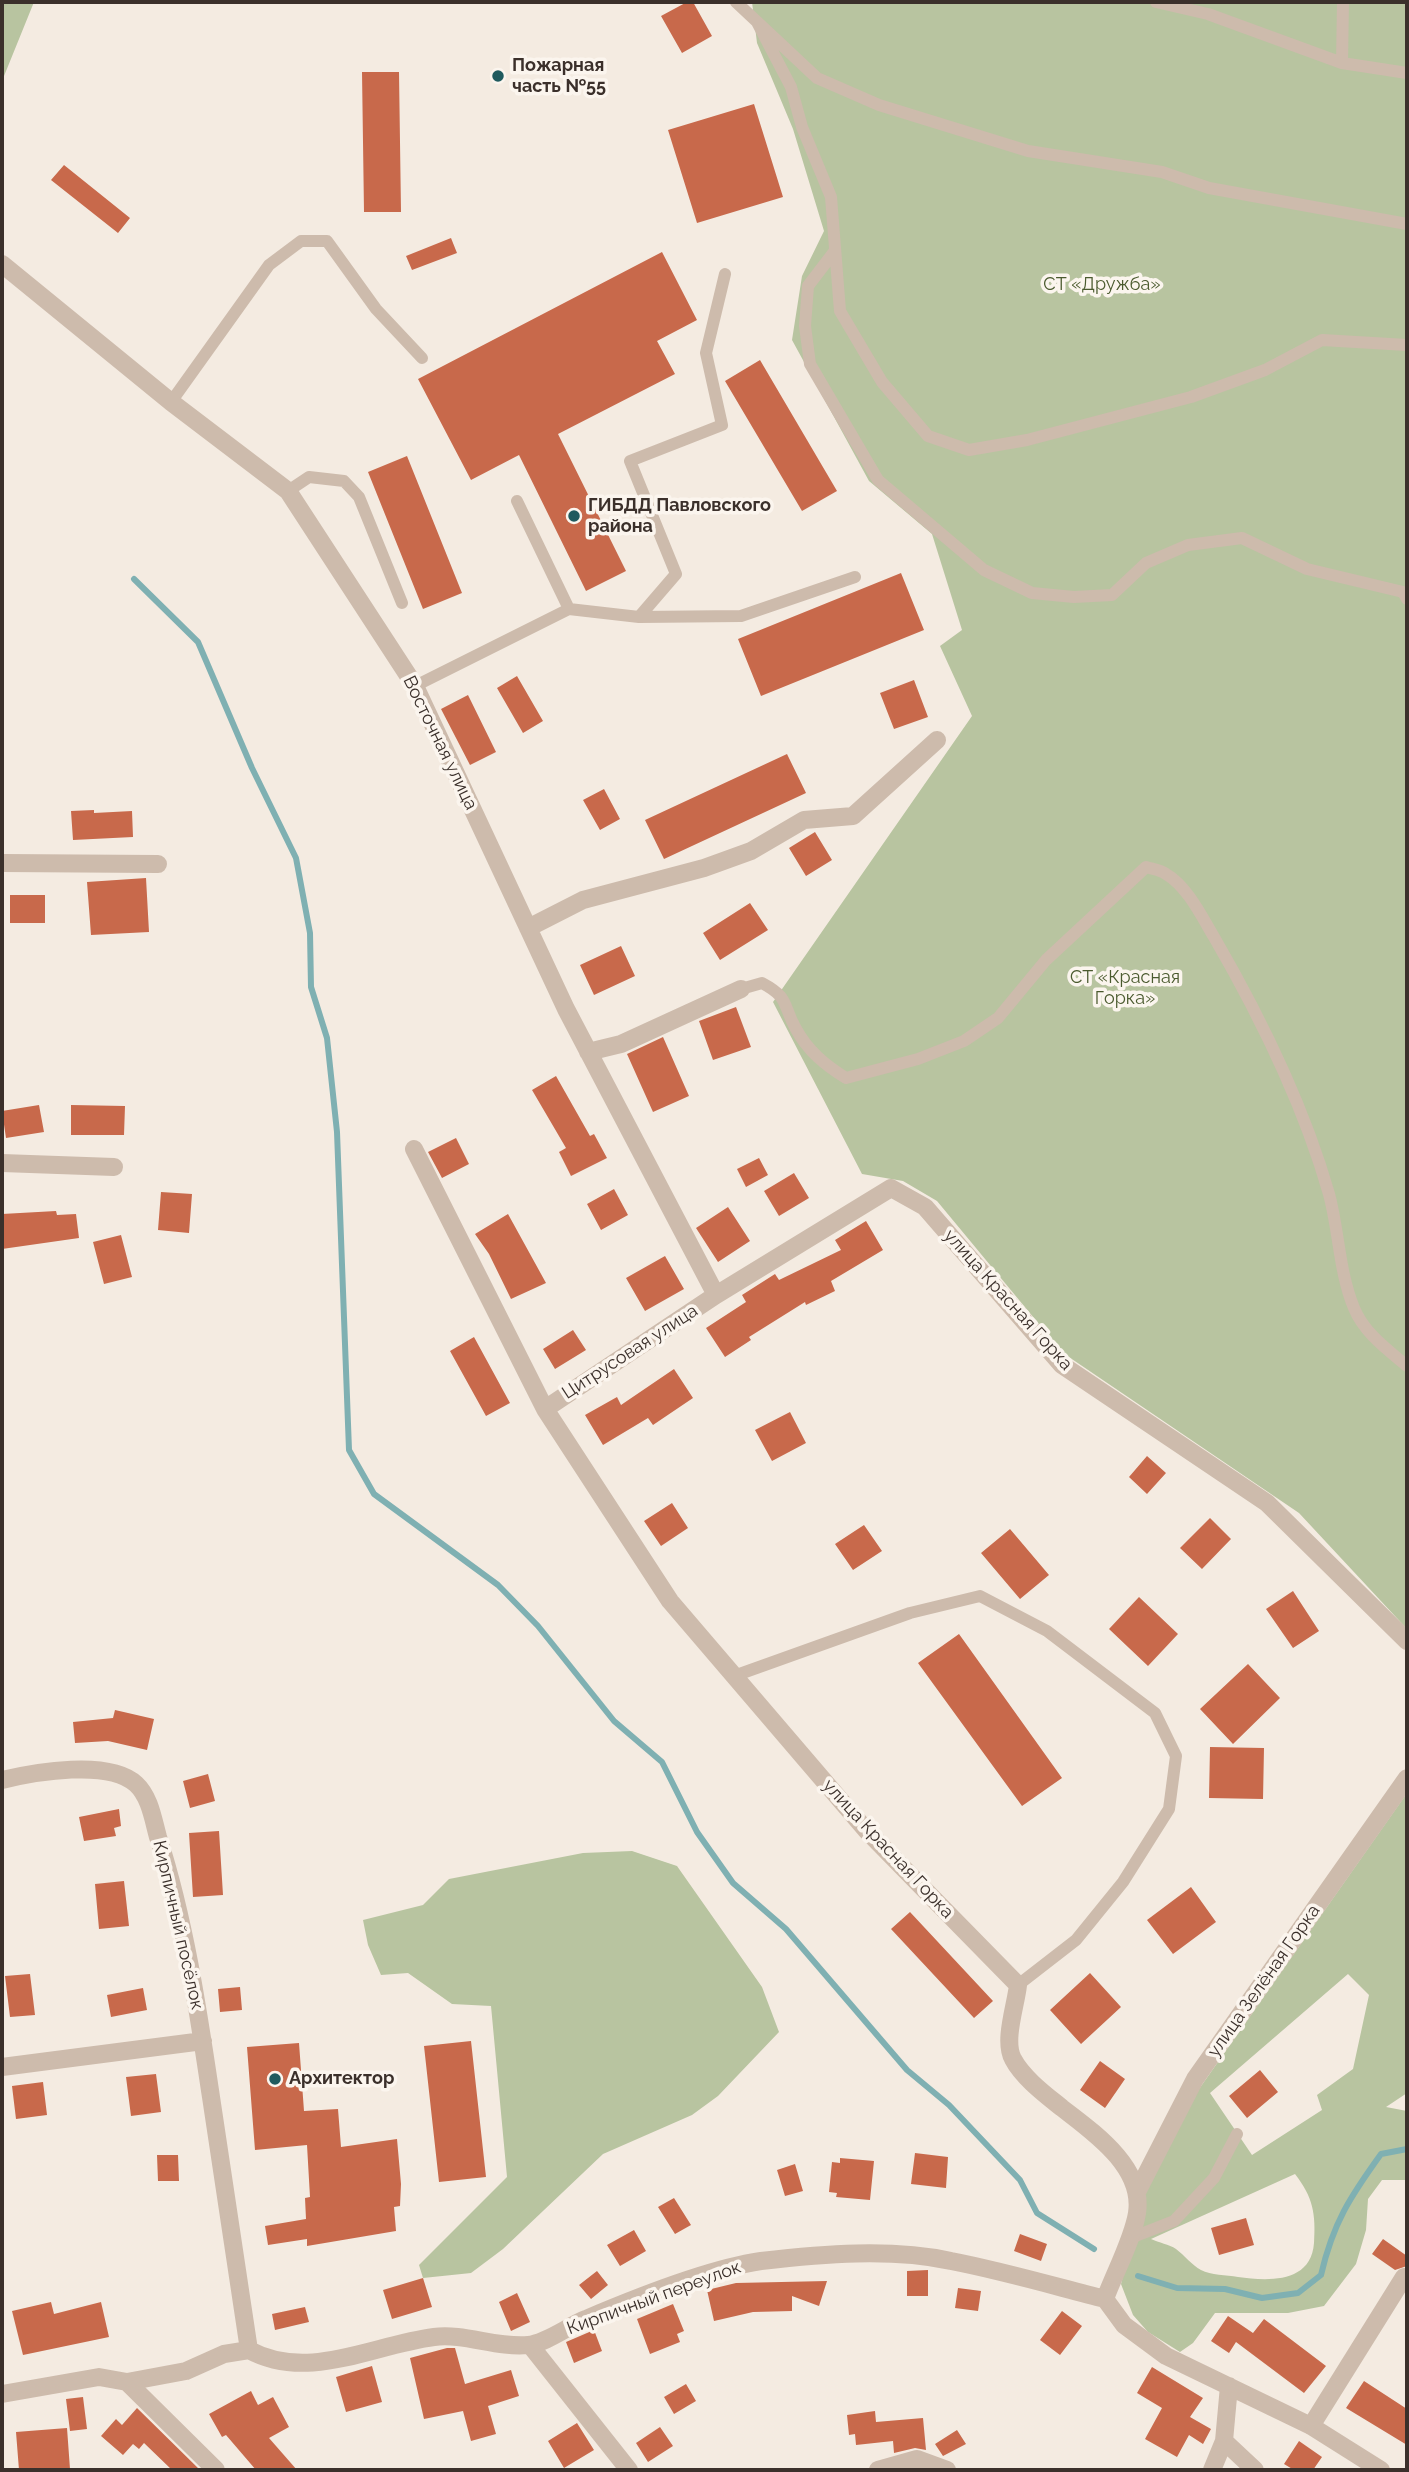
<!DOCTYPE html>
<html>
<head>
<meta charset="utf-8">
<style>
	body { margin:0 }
	#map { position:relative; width:1409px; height:2472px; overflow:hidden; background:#f4ebe1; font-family:Raleway,sans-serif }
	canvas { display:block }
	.frame { position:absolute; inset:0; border:4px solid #3b302b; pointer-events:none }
</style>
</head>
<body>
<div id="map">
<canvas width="1409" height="2472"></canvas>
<div class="frame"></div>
</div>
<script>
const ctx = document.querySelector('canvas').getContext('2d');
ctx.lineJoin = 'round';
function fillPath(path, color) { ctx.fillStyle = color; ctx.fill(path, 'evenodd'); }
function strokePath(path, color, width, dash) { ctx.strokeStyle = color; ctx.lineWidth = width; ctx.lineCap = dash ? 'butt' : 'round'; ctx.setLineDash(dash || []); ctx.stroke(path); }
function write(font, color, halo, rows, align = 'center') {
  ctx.font = font + ' Raleway,sans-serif'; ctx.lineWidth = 7; ctx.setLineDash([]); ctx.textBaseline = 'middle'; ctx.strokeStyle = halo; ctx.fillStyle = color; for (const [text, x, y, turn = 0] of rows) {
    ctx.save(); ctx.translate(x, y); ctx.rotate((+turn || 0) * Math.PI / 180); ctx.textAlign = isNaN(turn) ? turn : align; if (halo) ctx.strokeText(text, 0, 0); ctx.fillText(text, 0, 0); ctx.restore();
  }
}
const green = new Path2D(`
	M2,2H34L2,81Z
	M752,2H1407V1629L1299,1513L1063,1353L937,1201L903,1181L862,1174L773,1002L972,716L940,646L962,630L932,534L869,481L792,340L802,276L824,231L793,129L757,43Z
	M1407,1793V2093L1386,2107L1407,2111V2180H1382L1368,2199L1366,2230L1356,2264L1324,2306L1288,2313H1215L1193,2343L1180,2352L1148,2332L1133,2315L1121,2284L1144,2192L1199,2089ZM1348,1974L1369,1995L1353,2069L1317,2095L1322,2110L1252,2155L1210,2093ZM1295,2174C1313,2197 1316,2214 1314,2243C1311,2284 1267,2281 1238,2277C1226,2275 1211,2275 1201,2270C1192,2265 1184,2255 1176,2249C1169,2244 1159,2243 1151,2239Z
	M632,1851L677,1866L762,1987L779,2032L718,2096L692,2115L603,2154L503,2249L471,2273L423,2278L419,2265L507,2177L491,2006L452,2004L408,1973L381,1975L368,1945L363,1920L423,1905L449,1879L583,1853Z`);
const stream = new Path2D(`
	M134,579L198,642L252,768L296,858L310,933L311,987L327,1038L337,1132L349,1450L374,1494L498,1585L538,1626L614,1721L662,1762L697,1832L733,1883L786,1929L907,2070L949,2105L1020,2180L1037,2213L1094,2249
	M1138,2276L1177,2288L1225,2289L1262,2298L1298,2293L1321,2275C1333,2223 1350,2197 1381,2154L1407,2149`);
const building = new Path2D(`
	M687,2H693L712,36L682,53L661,16Z
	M362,72H399L401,212H364Z
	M754,104L783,197L697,223L668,130Z
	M64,165L130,218L118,233L51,180Z
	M451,238L457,253L412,270L406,256Z
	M662,252L697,320L657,341L675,374L558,434L626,571L586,591L519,455L471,480L418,379Z
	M760,360L837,491L802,511L725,381Z
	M407,456L462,593L423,609L368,472Z
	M901,573L924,630L761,696L738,639Z
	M517,676L543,721L523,733L497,688Z
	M914,680L928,717L894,729L880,693Z
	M468,695L496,752L470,765L441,709Z
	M787,754L806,793L664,859L645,820Z
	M604,789L620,819L600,830L583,800Z
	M94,810V813L132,811L133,837L73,840L71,811Z
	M815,832L832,860L806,876L789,848Z
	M146,878L149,932L91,935L87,882Z
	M10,895H45V923H10Z
	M750,903L768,930L720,960L703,933Z
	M621,946L635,976L594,995L580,965Z
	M736,1007L751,1047L713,1060L699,1021Z
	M663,1037L689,1096L653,1112L627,1054Z
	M556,1076L590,1136L594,1134L607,1158L571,1176L559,1152L566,1148L532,1090Z
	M39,1105L44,1132L6,1138L2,1111Z
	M71,1105L125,1106L124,1135H71Z
	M456,1138L469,1164L442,1178L428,1152Z
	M759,1158L768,1175L746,1187L737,1169Z
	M794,1173L809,1198L779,1216L764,1191Z
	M614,1189L628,1215L601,1230L587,1204Z
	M161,1192L192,1194L189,1233L158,1230Z
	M728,1207L750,1241L718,1262L696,1228Z
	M56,1211L57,1215L76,1214L79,1238L2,1249V1214Z
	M508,1214L546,1283L511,1299L489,1254L475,1234Z
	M866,1221L883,1250L831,1281L835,1291L806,1305L805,1302L749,1337L751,1340L725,1357L706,1328L746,1302L742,1295L775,1274L779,1280L841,1250L835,1240Z
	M121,1235L132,1277L104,1284L93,1242Z
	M665,1256L684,1289L645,1311L626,1278Z
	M573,1330L586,1350L555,1369L543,1349Z
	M474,1337L510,1403L486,1416L450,1351Z
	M674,1369L693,1398L653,1425L648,1418L603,1445L585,1415L617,1397L621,1405Z
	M790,1412L806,1443L772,1461L755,1430Z
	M1147,1456L1166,1473L1147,1494L1129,1477Z
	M672,1503L688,1528L661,1546L644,1521Z
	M1210,1518L1231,1539L1202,1569L1180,1548Z
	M864,1525L882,1551L853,1570L835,1544Z
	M1010,1529L1049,1575L1020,1599L981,1553Z
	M1293,1591L1319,1631L1293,1648L1266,1609Z
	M1139,1597L1178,1634L1148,1666L1109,1629Z
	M959,1634L1062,1778L1022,1806L918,1663Z
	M1248,1664L1280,1698L1233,1744L1200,1709Z
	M115,1710L154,1719L147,1750L108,1741L75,1743L73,1722L113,1718Z
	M1210,1747L1264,1748L1263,1799L1209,1798Z
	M208,1774L215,1801L190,1808L183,1781Z
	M119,1809L121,1826L114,1828L116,1836L84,1841L79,1817Z
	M219,1831L223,1895L193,1897L189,1833Z
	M124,1881L129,1926L99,1929L95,1884Z
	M1191,1887L1216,1922L1173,1954L1147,1920Z
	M910,1912L993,2001L974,2018L891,1929Z
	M1090,1973L1121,2007L1081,2044L1050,2010Z
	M30,1974L35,2015L10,2017L5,1976Z
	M240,1987L242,2010L220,2012L218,1989Z
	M143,1988L147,2010L111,2017L107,1995Z
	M471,2041L486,2177L439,2182L424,2046Z
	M299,2043L304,2111L338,2109L341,2147L397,2139L401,2184L400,2206L394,2207L396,2231L307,2246V2239L268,2245L265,2226L306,2219L305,2198L310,2197L307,2145L255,2150L247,2047Z
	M1100,2061L1125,2079L1105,2108L1080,2090Z
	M1260,2070L1278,2092L1247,2118L1229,2096Z
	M156,2074L161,2112L131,2116L126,2077Z
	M43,2082L47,2115L16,2119L12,2086Z
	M915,2153L948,2157L946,2188L911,2184Z
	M157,2155H178L179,2181H158Z
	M840,2158L874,2161L870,2200L836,2197L837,2193L829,2192L832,2162L840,2163Z
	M795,2164L803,2191L785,2196L777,2170Z
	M674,2198L691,2225L675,2234L658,2207Z
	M1246,2218L1254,2245L1219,2255L1211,2228Z
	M634,2230L646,2251L620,2266L607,2245Z
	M1020,2234L1047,2244L1041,2261L1014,2251Z
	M1383,2239L1407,2256V2266L1395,2270L1372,2254Z
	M928,2270V2296H907V2271Z
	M597,2271L608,2285L591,2299L579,2285Z
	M423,2278L432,2307L392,2319L383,2290Z
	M827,2281L819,2306L792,2296V2311L753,2312L714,2321L707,2290L736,2283Z
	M958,2288L981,2291L978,2311L955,2308Z
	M517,2293L530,2322L511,2331L499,2302Z
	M51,2302L54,2314L101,2302L109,2337L23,2355L12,2311Z
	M673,2304L684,2331L677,2334L680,2342L650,2354L637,2319Z
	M305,2307L309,2322L275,2330L272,2314Z
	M1062,2311L1082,2326L1060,2355L1040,2340Z
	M1228,2316L1253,2333L1264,2319L1326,2366L1304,2393L1236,2342L1229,2353L1211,2341Z
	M594,2330L602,2351L574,2363L566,2342Z
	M447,2348H455L465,2384L511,2370L519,2396L488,2406L496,2434L471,2441L463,2411L424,2419L410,2358Z
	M372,2366L382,2402L346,2412L336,2377Z
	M1152,2367L1203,2398L1190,2417L1211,2429L1203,2444L1189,2435L1177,2457L1145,2439L1162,2408L1137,2393Z
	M1364,2381L1407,2409V2445L1346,2408Z
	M686,2384L696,2401L674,2414L664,2397Z
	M251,2391L258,2405L273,2397L289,2427L269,2438L297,2470H256L226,2435L222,2437L209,2414Z
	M83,2397L87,2429L70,2431L66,2399Z
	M137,2408L200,2470H172L144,2443L139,2449L133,2444L123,2455L101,2436L116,2419L122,2425Z
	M875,2411L876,2422L923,2418L926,2450L915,2448L894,2453L893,2441L856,2445L855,2434L849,2435L847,2415Z
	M577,2423L594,2450L564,2468L548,2441Z
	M660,2427L673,2446L648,2462L636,2443Z
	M67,2428L70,2469L19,2470L16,2432Z
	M957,2430L966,2444L943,2456L935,2444Z
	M1299,2441L1322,2457L1313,2470H1294L1284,2464Z`);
const service = new Path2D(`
	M736,2L817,78L879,105L1028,151L1162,172L1209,188L1407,224
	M1156,2L1208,14L1342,63L1407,73
	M757,22L791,87L802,127L831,197L840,311L882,382L928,436L969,450L1027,440L1191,397L1265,370L1322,340L1407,345
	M1342,63L1343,2
	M834,252L808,286L805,326L810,364L878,480L984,570L1032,593L1074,597L1112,595L1146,563L1188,545L1242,538L1307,569L1403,592L1407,599
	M171,402L269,265L301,241H327L376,309L422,358
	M288,491L309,477L344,481L359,497L402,603
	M569,609L639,617L741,616L855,577
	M639,617L676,574L630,461L722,425L706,353L725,274
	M415,686L569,609L517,501
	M741,989L762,983C790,998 782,1004 796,1029C808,1051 825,1065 846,1078L918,1059L964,1041L998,1018L1046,960L1146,867C1152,869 1161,870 1166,874C1187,886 1202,917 1214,937C1261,1018 1303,1103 1329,1194C1339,1231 1339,1272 1354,1308C1364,1333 1388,1350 1407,1366
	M734,1676L910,1613L980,1596L1047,1631L1155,1713L1176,1756L1169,1809L1123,1882L1076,1940L1018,1985
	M1128,2239L1174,2221L1214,2178L1237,2134`);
const minor = new Path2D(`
	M2,264L171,402L288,491L415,686L566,1009L716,1295
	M2,863L158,864
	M528,928L583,900L704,868L751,851L804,820L853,816L937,740
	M588,1052L621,1044L741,989
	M414,1149L545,1409L716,1295L891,1188L925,1207L1062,1365L1267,1503L1407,1641
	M2,1163L114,1167
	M545,1409L670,1601L866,1830L1018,1985C1016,2005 1003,2041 1013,2059C1023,2078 1046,2095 1062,2108C1093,2132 1144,2167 1137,2213C1133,2239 1114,2274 1105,2299
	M2,1780C35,1772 109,1759 136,1784C150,1797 153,1819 158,1837C185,1921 198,2010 211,2097C224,2181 236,2266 249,2350
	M2,2067L203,2041
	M1137,2192L1195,2079L1407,1778
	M1105,2299L1124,2325L1166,2356L1311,2426L1381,2470
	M530,2345L629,2470
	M249,2350C308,2382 372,2345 434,2337C464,2333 497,2348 528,2345C547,2343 568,2326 586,2319C633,2299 712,2268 761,2261C822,2254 891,2248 951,2261C1003,2271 1054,2286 1105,2299
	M127,2382L216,2470
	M2,2394L99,2377L127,2382L186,2371L224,2354L249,2350
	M1311,2426L1404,2277L1407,2279
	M1224,2441L1255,2470
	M878,2470L917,2459L947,2470
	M1212,2470L1224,2441L1229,2386`);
const markers = [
	[498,76,7,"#1f5a5e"],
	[574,516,7,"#1f5a5e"],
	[275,2079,7,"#1f5a5e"]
];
const poiNames = [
	["Пожарная",512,66],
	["часть №55",512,87],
	["ГИБДД Павловского",588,506],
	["района",588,527],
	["Архитектор",289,2079]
];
const parkNames = [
	["СТ «Дружба»",1102,285],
	["СТ «Красная",1125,978],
	["Горка»",1125,999]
];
const streetNames = [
	["Восточная улица",440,743,64],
	["улица Красная Горка",1008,1300,48],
	["Цитрусовая улица",630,1352,-33],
	["улица Красная Горка",888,1849,47],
	["Кирпичный посёлок",178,1925,77],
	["улица Зелёная Горка",1264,1981,-55],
	["Кирпичный переулок",654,2298,-20]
];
fillPath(green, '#b8c4a0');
strokePath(stream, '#7fb0b2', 6);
fillPath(building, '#c8694b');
strokePath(service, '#cdbbac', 12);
strokePath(minor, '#cdbbac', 18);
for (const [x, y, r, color] of markers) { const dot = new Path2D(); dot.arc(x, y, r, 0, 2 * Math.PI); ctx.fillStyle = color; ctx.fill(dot); strokePath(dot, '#fbf5ee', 2.5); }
write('bold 18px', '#3b302b', '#fbf5ee', poiNames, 'left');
write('18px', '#4a5a2e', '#fbf5ee', parkNames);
write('18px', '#3b302b', '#fbf5ee', streetNames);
</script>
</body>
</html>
